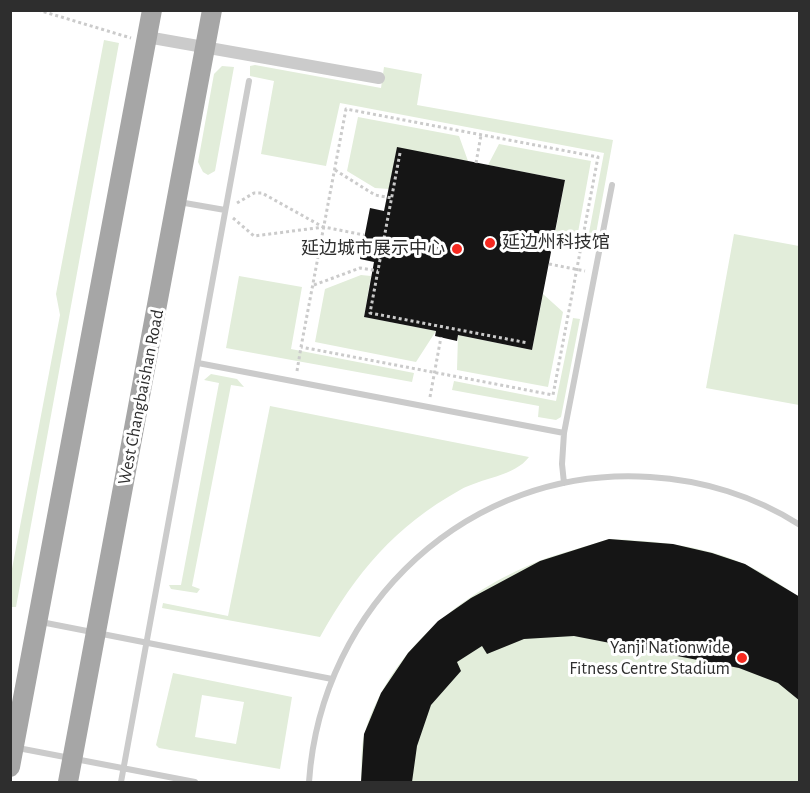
<!DOCTYPE html>
<html>
<head>
<meta charset="utf-8">
<style>
	body { margin:0 }
	#map { position:relative; width:810px; height:793px; overflow:hidden; background:#fff; font-family:"Alegreya Sans",sans-serif }
	canvas { display:block }
	.frame { position:absolute; inset:0; border:12px solid #2e2e2e; pointer-events:none }
</style>
</head>
<body>
<div id="map">
<canvas width="810" height="793"></canvas>
<div class="frame"></div>
</div>
<script>
const ctx = document.querySelector('canvas').getContext('2d');
ctx.lineJoin = 'round';
function fillPath(path, color) { ctx.fillStyle = color; ctx.fill(path, 'evenodd'); }
function strokePath(path, color, width, dash) { ctx.strokeStyle = color; ctx.lineWidth = width; ctx.lineCap = dash ? 'butt' : 'round'; ctx.setLineDash(dash || []); ctx.stroke(path); }
function write(font, color, halo, rows, align = 'center') {
  ctx.font = font + ' "Alegreya Sans","Noto Sans SC",sans-serif'; ctx.lineWidth = 6; ctx.setLineDash([]); ctx.textBaseline = 'middle'; ctx.strokeStyle = halo; ctx.fillStyle = color; for (const [text, x, y, turn = 0] of rows) {
    ctx.save(); ctx.translate(x, y); ctx.rotate((+turn || 0) * Math.PI / 180); ctx.textAlign = isNaN(turn) ? turn : align; if (halo) ctx.strokeText(text, 0, 0); ctx.fillText(text, 0, 0); ctx.restore();
  }
}
const green = new Path2D(`
	M104,40L119,43L16,607H11V574L60,315L56,294Z
	M255,65L381,88L384,67L422,74L417,105L613,140L595,239L588,238L604,153L340,103L326,166L261,154L274,81L250,76V66Z
	M222,66L234,67L215,171L208,175L203,172L198,162L214,74Z
	M358,117L459,136L468,161L397,148L389,189L375,188L347,171Z
	M499,144L591,161L577,238L554,239L565,180L488,165Z
	M734,234L799,246V405L706,388Z
	M361,275L371,276L364,317L436,331L416,362L315,342L325,289Z
	M239,276L302,287L291,349L414,373L412,382L226,348Z
	M543,294L563,312L548,387L457,370L458,335L532,350Z
	M573,318L580,319L561,417L556,420L538,417L539,406L452,390L454,381L556,401Z
	M211,374L237,379L244,387L231,385L192,586L200,589L197,593L171,589L169,585H181L219,383L204,380Z
	M270,406L529,457C515,476 481,478 460,490C395,526 356,573 320,637L162,608L163,603L228,616Z
	M609,539C655,541 702,545 744,564C763,572 782,586 799,597V782H361C362,767 360,747 365,732C390,650 462,592 539,561C562,552 586,547 609,539Z
	M173,673L292,697L280,769L159,748L156,745ZM202,695L244,702L236,744L195,737Z`);
const building = new Path2D(`
	M397,147L565,180L532,350L458,335L457,341L435,336L436,331L364,317L374,262L360,259L370,208L384,211Z
	M609,539L673,544L712,553L745,564L800,597V701L778,683L739,668L574,636L524,639L487,654L482,646L457,662L461,671L431,705L417,746L412,782H361L364,734L381,693L408,653L438,621L471,598L540,561Z`);
const path = new Path2D(`
	M38,10L131,38
	M400,153L370,313L528,343
	M476,163L481,135
	M335,170L375,195L392,198
	M237,203L254,193H262L323,227
	M233,218L254,236L324,227L364,235
	M549,264L585,271
	M314,285L360,268L378,271
	M297,371L301,347L346,109L598,157L553,395L301,347
	M430,397L441,337`);
const lane = new Path2D(`
	M179,202L225,210
	M198,363L564,433
	M564,483L562,464L564,433L612,185
	M41,622L332,679
	M18,748L195,782
	M121,782L249,81
	M309,782C321,605 469,465 650,477C702,480 755,496 800,525`);
const street = new Path2D(`
	M147,37L379,78`);
const primary = new Path2D(`
	M10,767L152,10
	M68,782L212,10`);
const markers = [
	[490,243,6,"#f62920"],
	[457,249,6,"#f62920"],
	[742,658,6,"#f62920"]
];
const poiNames = [
	["延边州科技馆",502,243,"left"],
	["延边城市展示中心",445,249],
	["Yanji Nationwide",730,648],
	["Fitness Centre Stadium",730,669]
];
const streetNames = [
	["West Changbaishan Road",141,397,-79]
];
fillPath(green, '#e2edda');
fillPath(building, '#151515');
strokePath(path, '#cbcbcb', 3, [3, 3]);
strokePath(lane, '#cbcbcb', 6);
strokePath(street, '#cbcbcb', 12);
strokePath(primary, '#a6a6a6', 20);
for (const [x, y, r, color] of markers) { const dot = new Path2D(); dot.arc(x, y, r, 0, 2 * Math.PI); ctx.fillStyle = color; ctx.fill(dot); strokePath(dot, '#fff', 2); }
write('18px', '#2e2e2e', '#fff', poiNames, 'right');
write('18px', '#2e2e2e', '#fff', streetNames);
</script>
</body>
</html>
